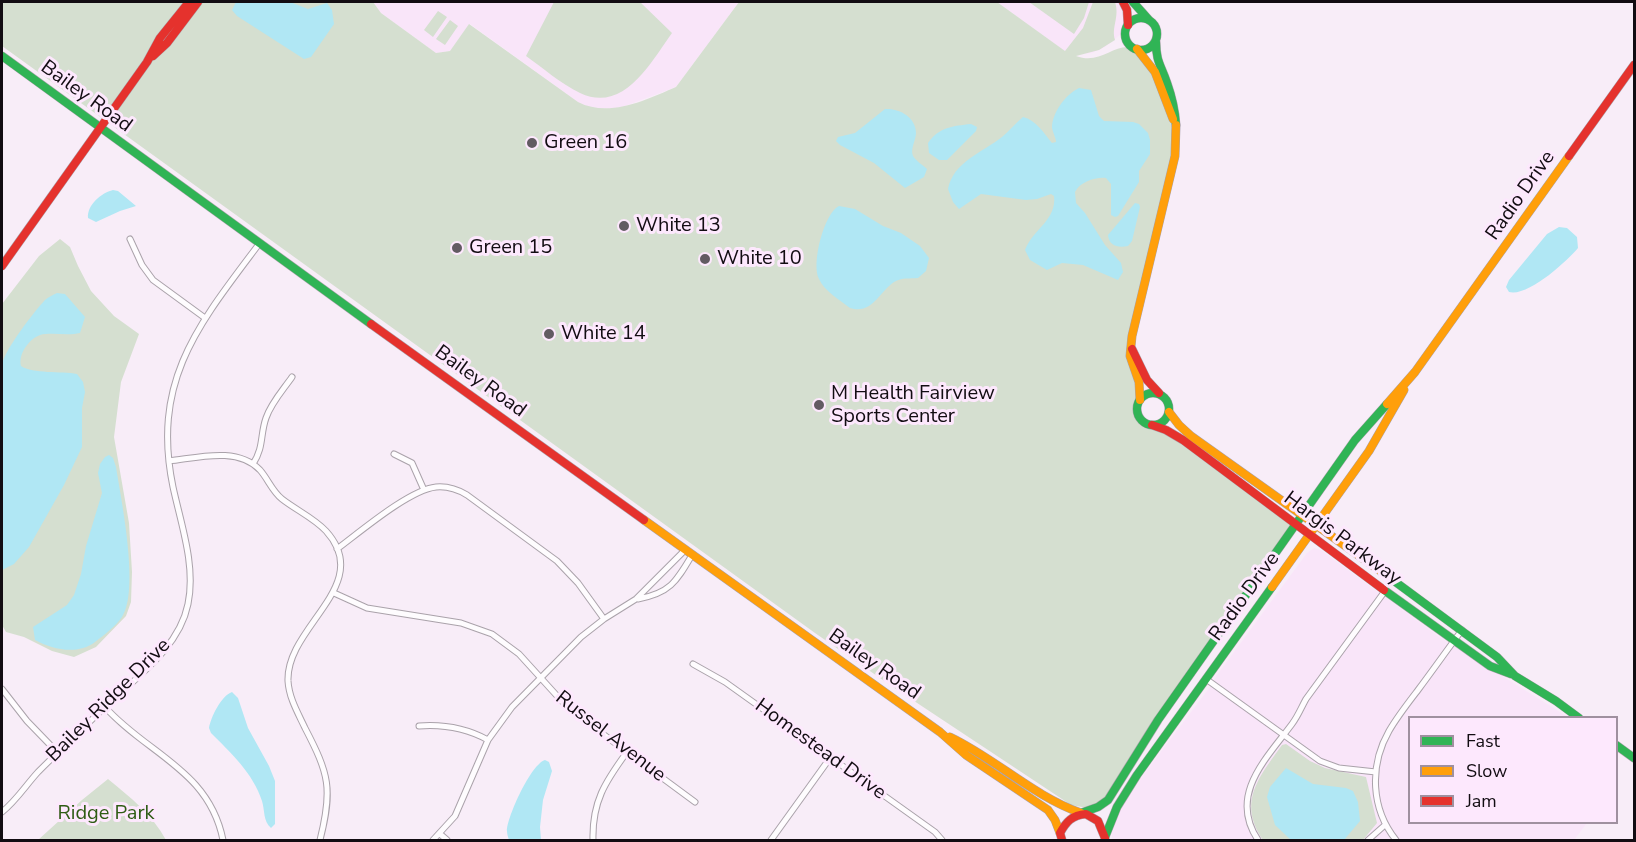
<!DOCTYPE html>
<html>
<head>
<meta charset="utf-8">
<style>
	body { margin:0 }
	#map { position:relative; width:1636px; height:842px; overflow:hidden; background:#f8edf8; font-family:"Nunito Sans",sans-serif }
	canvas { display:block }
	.frame { position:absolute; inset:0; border:3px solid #120c12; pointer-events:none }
	.legend { position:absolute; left:1408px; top:716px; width:210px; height:108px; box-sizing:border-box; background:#fde8fd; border:2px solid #9f909f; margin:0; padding:8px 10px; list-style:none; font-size:18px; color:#120c12 }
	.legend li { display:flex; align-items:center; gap:12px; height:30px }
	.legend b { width:30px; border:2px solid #9f909f }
</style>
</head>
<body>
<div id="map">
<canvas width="1636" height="842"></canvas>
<div class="frame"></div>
<ul class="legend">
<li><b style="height:8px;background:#30b455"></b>Fast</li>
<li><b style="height:8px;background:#ff9f0a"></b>Slow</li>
<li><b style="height:8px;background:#e5322d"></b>Jam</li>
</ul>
</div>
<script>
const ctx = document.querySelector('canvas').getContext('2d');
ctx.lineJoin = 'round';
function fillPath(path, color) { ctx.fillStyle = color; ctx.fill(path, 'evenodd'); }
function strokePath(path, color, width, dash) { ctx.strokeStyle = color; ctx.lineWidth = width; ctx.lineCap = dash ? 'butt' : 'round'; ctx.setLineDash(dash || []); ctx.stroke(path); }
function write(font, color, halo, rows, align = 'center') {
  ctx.font = font + ' "Nunito Sans",sans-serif'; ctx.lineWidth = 6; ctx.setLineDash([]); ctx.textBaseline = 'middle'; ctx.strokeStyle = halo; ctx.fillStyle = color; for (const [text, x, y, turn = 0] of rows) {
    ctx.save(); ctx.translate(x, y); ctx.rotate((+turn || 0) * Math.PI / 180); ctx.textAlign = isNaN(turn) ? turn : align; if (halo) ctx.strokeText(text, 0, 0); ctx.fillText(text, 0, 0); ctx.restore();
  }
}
const built = new Path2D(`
	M373,2H739L676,87L622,107L608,109L589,107L578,102L470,24L450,51L436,53L381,13Z
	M997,2H1123L1128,25L1126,30L1105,47L1092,53L1074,55L1063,50Z
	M1314,548L1321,550L1438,636L1568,717L1410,718V822L1587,823L1574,840H1112V833L1118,814L1144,774L1207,691L1217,675L1307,553Z`);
const green = new Path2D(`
	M2,2H373L381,13L436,53L450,51L469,24L578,102C609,118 646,100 676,87L739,2H997L1065,51L1083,28L1093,2H1115C1120,17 1111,27 1115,40L1099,50L1076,56C1102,66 1115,40 1137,49L1155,72L1177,133L1132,336L1140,400C1132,417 1145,423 1159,428L1295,524L1111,796L1093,809L1071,805L893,687L815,633L2,46Z
	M554,2H640L672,33C651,62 624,114 580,93C561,84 543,68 526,56Z
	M1029,2H1089L1084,18L1074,34Z
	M438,11L447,17L433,37L424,30Z
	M450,20L458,26L445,45L436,39Z
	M60,239L70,247L78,266L91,291L114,316L139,334L121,382L114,437L129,523L132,572L131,602L126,616L96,647L74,657L52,651L24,637L6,632L2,625V304L39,256Z
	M1286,744L1310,761L1325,768L1366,777L1377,823L1363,840H1263C1237,802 1259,777 1282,745Z
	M108,779C131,798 152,814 166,840H38L82,800Z`);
const water = new Path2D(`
	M236,2H290L308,9L327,3L332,10L334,24L311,57L304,59L237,16L232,10Z
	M1079,88L1091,90L1099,116L1104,121L1133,122L1139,124L1148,133L1150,140V154L1139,171V182L1118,216L1115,217L1111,215V184L1106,178C1095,177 1080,182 1075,192L1076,203L1085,213L1105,245L1121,263L1123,272L1118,280L1083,265L1062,263L1047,270L1030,260L1025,250C1033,229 1057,220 1054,196L1051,194L1037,199L1026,200L981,194L959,209L953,202L948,189C953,162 983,152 1002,137C1009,131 1016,123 1023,117C1036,120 1044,133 1052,143L1056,142C1056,138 1053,133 1052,128C1052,113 1065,95 1079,88Z
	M885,109C899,108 916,117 916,133C916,140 910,149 913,156C916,161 923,165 927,169L924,177L905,188L874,163L840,145L836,141L838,137L855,133Z
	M971,124L977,127L976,131L947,160H939L929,153L928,143C939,127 953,126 971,124Z
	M113,190L118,191L136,206L120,211L96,222L88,218C87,205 101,193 113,190Z
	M1135,203L1139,204L1140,207L1132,241L1128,246C1118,248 1109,246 1108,235Z
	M839,206L855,209L883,226L901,233L920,246L929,258L926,271L918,278C910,279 902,277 894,282C879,292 872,315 850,308C840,300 824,291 819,279C811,264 824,213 839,206Z
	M1559,227L1567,228L1577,237L1578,248C1566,262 1528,297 1509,292L1506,287L1509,280L1547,234Z
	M57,293L65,294L85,317L80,333C68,336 51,332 40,335C29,339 18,354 21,366C33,374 61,371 77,374L83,382L85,392L82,408V447L64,485L29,547L14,564L2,570V364C6,348 33,313 45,300C48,297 53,295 57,293Z
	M109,455L113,458L116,467C121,499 140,590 122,617C116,626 104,635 95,642C78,655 53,650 35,640L33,627L67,605L74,595L81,574L86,546L102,493L98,473L100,464L105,457Z
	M232,692L238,698L248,728L269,766L275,781V824L271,828C263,821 265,811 262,801C253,773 231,753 211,733L209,728C211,717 221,696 232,692Z
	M545,760L549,762L552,771L543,800L540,827L541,840H509C508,837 507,834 507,831C507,817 531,764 545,760Z
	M1286,768L1313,784L1346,788L1353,791L1358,802L1360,821L1344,840H1291L1275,825L1267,797L1270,787Z`);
const street = new Path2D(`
	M130,239L142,265L153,280L205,318
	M394,454L412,463L424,490
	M169,461C197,458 237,446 260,470C268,479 272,491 282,499C296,510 314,518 326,531C375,585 286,626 288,681C289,698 298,713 305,728C329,774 333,789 320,840
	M253,464C264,447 260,435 266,418C271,403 283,390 292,377
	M337,549C360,532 409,490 436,487C447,486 457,489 467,495L557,561L578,583L604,619
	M334,593L367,608L461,623L492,634L519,654L569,709L695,802
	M638,599C670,593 676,582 692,555
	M693,664L725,682L935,832L942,840
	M1206,679L1320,761L1339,768L1376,772
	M2,689L27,721L58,753
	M105,707C147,754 209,770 223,840
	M419,726C445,724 466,728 488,740
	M2,812C16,801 26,785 38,772C60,750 82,729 104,708C135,678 179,649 188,604C196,566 181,524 173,487C151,380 199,324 259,244
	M440,834L447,840
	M433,840L455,816L488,740L512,707L581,637L604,619L636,599L685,550
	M593,840C592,802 605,782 627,752
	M771,840L830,758
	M1258,840C1228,795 1266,759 1292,724C1298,716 1301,708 1306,699L1385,591
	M1368,840L1385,825
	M1396,840C1371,809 1369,766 1389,731C1397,717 1408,703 1418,690C1433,670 1447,650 1462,630`);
const fast = new Path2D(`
	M1133,2L1149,20
	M1125 34a16 16 0 1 1 32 0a16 16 0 1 1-32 0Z
	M1156,42C1156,62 1161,65 1167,83C1172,97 1175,110 1176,125
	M2,56L371,324
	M1137 409a16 16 0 1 1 32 0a16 16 0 1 1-32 0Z
	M1382,572L1497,657L1515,676L1556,701L1579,718
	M1384,590L1490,666L1511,674
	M1616,745L1634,758
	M1081,813L1098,807L1108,800L1158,720L1355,440L1387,404
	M1105,837L1117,807L1137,775L1272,587`);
const slow = new Path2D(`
	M1137,49L1155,72L1173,119
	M1140,400L1139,382L1130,356L1132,336L1175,156L1176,125
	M1387,404L1415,372L1569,156
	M1169,412L1179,425L1191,436L1382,572
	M644,520L940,732L966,755L1048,810L1055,820L1060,833
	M1272,587L1369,451L1404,390
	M950,737C996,759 1033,796 1081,813`);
const jam = new Path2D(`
	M1123,2L1127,10L1128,25
	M153,56L167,43L198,2
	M1569,156L1634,65
	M2,266L147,62L160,38L189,2
	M371,324L644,520
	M1132,349L1147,380L1159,393
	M1152,425L1166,430L1183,440L1384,590
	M1062,840L1060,833C1066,822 1072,815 1086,814L1098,821L1105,838`);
const markers = [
	[532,143,6,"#625b62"],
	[624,226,6,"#625b62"],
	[457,248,6,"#625b62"],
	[705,259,6,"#625b62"],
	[549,334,6,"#625b62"],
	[819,405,6,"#625b62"]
];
const streetNames = [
	["Bailey Road",86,97,36],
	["Radio Drive",1521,196,-55],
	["Bailey Road",480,382,36],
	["Hargis Parkway",1342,539,37],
	["Radio Drive",1245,597,-54],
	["Bailey Road",874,665,35],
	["Bailey Ridge Drive",109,701,-45],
	["Russel Avenue",610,737,38],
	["Homestead Drive",820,750,36]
];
const poiNames = [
	["Green 16",544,143],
	["White 13",636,226],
	["Green 15",469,248],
	["White 10",717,259],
	["White 14",561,334],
	["M Health Fairview",831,394],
	["Sports Center",831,417]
];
const parkNames = [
	["Ridge Park",106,814]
];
fillPath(built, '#f9e5f9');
fillPath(green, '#d5dfd0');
fillPath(water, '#b0e7f4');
strokePath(street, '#aaa2aa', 7);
strokePath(fast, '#aaa2aa', 9);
strokePath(slow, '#aaa2aa', 9);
strokePath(jam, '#aaa2aa', 9);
strokePath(street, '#fefcfe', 5);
strokePath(fast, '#30b455', 8);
strokePath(slow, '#ff9f0a', 8);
strokePath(jam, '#e5322d', 8);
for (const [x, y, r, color] of markers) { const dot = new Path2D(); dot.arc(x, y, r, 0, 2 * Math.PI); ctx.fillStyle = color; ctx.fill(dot); strokePath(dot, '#fde8fd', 2); }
write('20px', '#120c12', '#fde8fd', streetNames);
write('20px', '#120c12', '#fde8fd', poiNames, 'left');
write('20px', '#2e5c14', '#fde8fd', parkNames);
</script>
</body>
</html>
